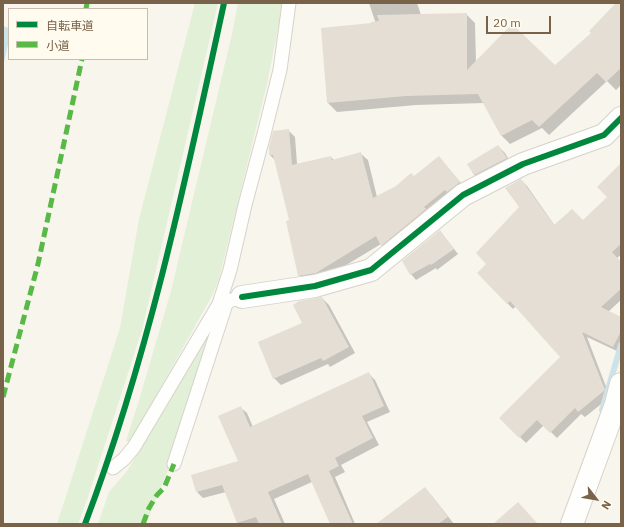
<!DOCTYPE html>
<html>
<head>
<meta charset="utf-8">
<style>
	body { margin:0 }
	#map { position:relative; width:624px; height:527px; overflow:hidden; background:#f8f5ed; font-family:"IBM Plex Sans","Noto Sans JP",sans-serif }
	canvas { display:block }
	.frame { position:absolute; inset:0; border:4px solid #79624a; pointer-events:none }
	.legend { position:absolute; left:8px; top:8px; width:140px; height:52px; box-sizing:border-box; background:#fffbef; border:1px solid #c9bead; margin:0; padding:5px 7px; list-style:none; font-size:12px; color:#79624a }
	.legend li { display:flex; align-items:center; gap:8px; height:20px }
	.legend b { width:20px; border:1px solid #c9bead }
	.north { position:absolute; left:576px; top:479px; width:40px; height:40px; -webkit-text-stroke:3px #fffbef; paint-order:stroke; rotate:121deg; font-size:11px; font-weight:700; line-height:16px; text-align:center; color:#79624a }
	.north::after { content:''; display:block; margin:auto; width:14px; height:18px; background:#79624a; clip-path:polygon(50% 0,100% 100%,50% 72%,0 100%) }
	.scale { position:absolute; left:486px; top:16px; width:65px; height:18px; box-sizing:border-box; border:2px solid #79624a; border-top:0; padding-left:5px; font-size:12px; line-height:14px; white-space:nowrap; color:#79624a; -webkit-text-stroke:3px #fffbef; paint-order:stroke }
</style>
</head>
<body>
<div id="map">
<canvas width="624" height="527"></canvas>
<div class="frame"></div>
<ul class="legend">
<li><b style="height:5px;background:#00873e"></b>自転車道</li>
<li><b style="height:5px;background:#58b947"></b>小道</li>
</ul>
<div class="north">N</div>
<div class="scale">20 m</div>
</div>
<script>
const ctx = document.querySelector('canvas').getContext('2d');
ctx.lineJoin = 'round';
function fillPath(path, color) { ctx.fillStyle = color; ctx.fill(path, 'evenodd'); }
function strokePath(path, color, width, dash) { ctx.strokeStyle = color; ctx.lineWidth = width; ctx.lineCap = dash ? 'butt' : 'round'; ctx.setLineDash(dash || []); ctx.stroke(path); }
const green = new Path2D(`
	M195,3H218L142,330L88,497L78,524H57L120,328L139,219Z
	M238,3H283L267,84L219,279L213,294L137,430L129,442L126,441L140,397L171,291L232,34Z
	M221,308L174,455L146,524H98L109,492L127,471L164,411Z`);
const water = new Path2D(`
	M3,26L9,28V40L3,67Z`);
const shadow = new Path2D(`
	M369,3H417L421,15L466,14L475,23L476,63L555,66L621,7V85L616,90L607,81L549,135L542,128L510,144L501,135L484,103L416,105L337,112L328,103L322,29L376,24Z
	M288,130L295,137L297,164L331,157L334,160L361,154L368,160L377,197L414,177L439,157L466,189L388,252L381,244L323,279L306,282L299,275L290,221L275,160L270,155Z
	M498,146L505,153L512,165L481,181L474,175L468,164Z
	M621,165V255L617,258L621,263V300L608,312L621,318V348L619,352L587,337L610,397L585,417L581,414L557,438L544,425L526,443L501,418L562,357L516,306L513,309L478,273L488,264L521,208V180L527,186L555,226L583,222L608,197Z
	M440,231L458,254L437,270L436,268L416,280L411,274Z
	M322,298L329,305L355,353L330,367L328,364L281,385L274,378L304,323Z
	M369,374L375,380L390,412L367,422L379,445L341,465L345,472L335,477L355,524H331L312,482L274,499L285,524H239L237,522L226,492L203,498L197,492L240,461V407L247,413L253,427Z
	M424,488L432,496L454,524H397Z`);
const stream = new Path2D(`
	M602,410L621,345`);
const building = new Path2D(`
	M616,3H621V68L606,82L597,73L539,127L532,120L501,136L478,94L406,96L327,103L321,28L371,23V22L379,21L377,15L467,13V70L512,24L555,65L591,33L589,31Z
	M289,129L292,165L331,156L332,160L361,152L373,198L396,186L411,173L414,176L439,156L460,182L447,192L445,190L424,207L426,209L381,246L376,236L316,273L298,276L286,221L289,220L273,155H269V147L273,131Z
	M498,145L507,158L474,175L467,164Z
	M621,163V244L612,252L621,262V289L601,307L621,317V331L613,347L582,332L605,390L578,412L575,408L550,433L537,420L519,438L499,418L560,357L510,301L507,304L477,273L486,264L476,253L519,207L505,188L521,179L554,225L572,209L583,220L607,197L597,187Z
	M440,230L454,249L431,265L430,264L410,275L402,261Z
	M322,297L349,347L323,361L321,358L273,379L258,342L302,323L293,305L299,301Z
	M369,372L384,406L362,416L373,438L335,458L339,466L329,471L353,524H330L308,474L268,492L282,524H259L256,517L237,523L222,485L196,492L191,475L238,461L218,416L241,406L250,427Z
	M425,487L448,517L438,524H376Z
	M518,502L538,524H493Z`);
const lane = new Path2D(`
	M219,304L230,270L245,205L264,134L280,70L289,3
	M174,464L227,301
	M113,468L124,459L134,447L219,304L242,297`);
const street = new Path2D(`
	M242,297L315,286L371,270L463,195L523,164L604,135L621,118
	M572,524L616,404L621,384`);
const quiet = new Path2D(`
	M86,9L87,3
	M3,397L38,264L82,59
	M143,524L149,508L157,495L164,488L174,464`);
const cycleway = new Path2D(`
	M242,297L315,286L371,270L463,195L523,164L604,135L621,118
	M85,524C149,355 186,179 224,3`);
fillPath(green, '#e1f0d7');
fillPath(water, '#cde3ea');
fillPath(shadow, '#0003');
strokePath(stream, '#cde3ea', 6);
fillPath(building, '#e5ded4');
strokePath(lane, '#d7d2cb', 15);
strokePath(street, '#d7d2cb', 24);
strokePath(lane, '#fefefc', 13);
strokePath(street, '#fefefc', 22);
strokePath(quiet, '#58b947', 5, [10, 5]);
strokePath(cycleway, '#00873e', 6);
</script>
</body>
</html>
